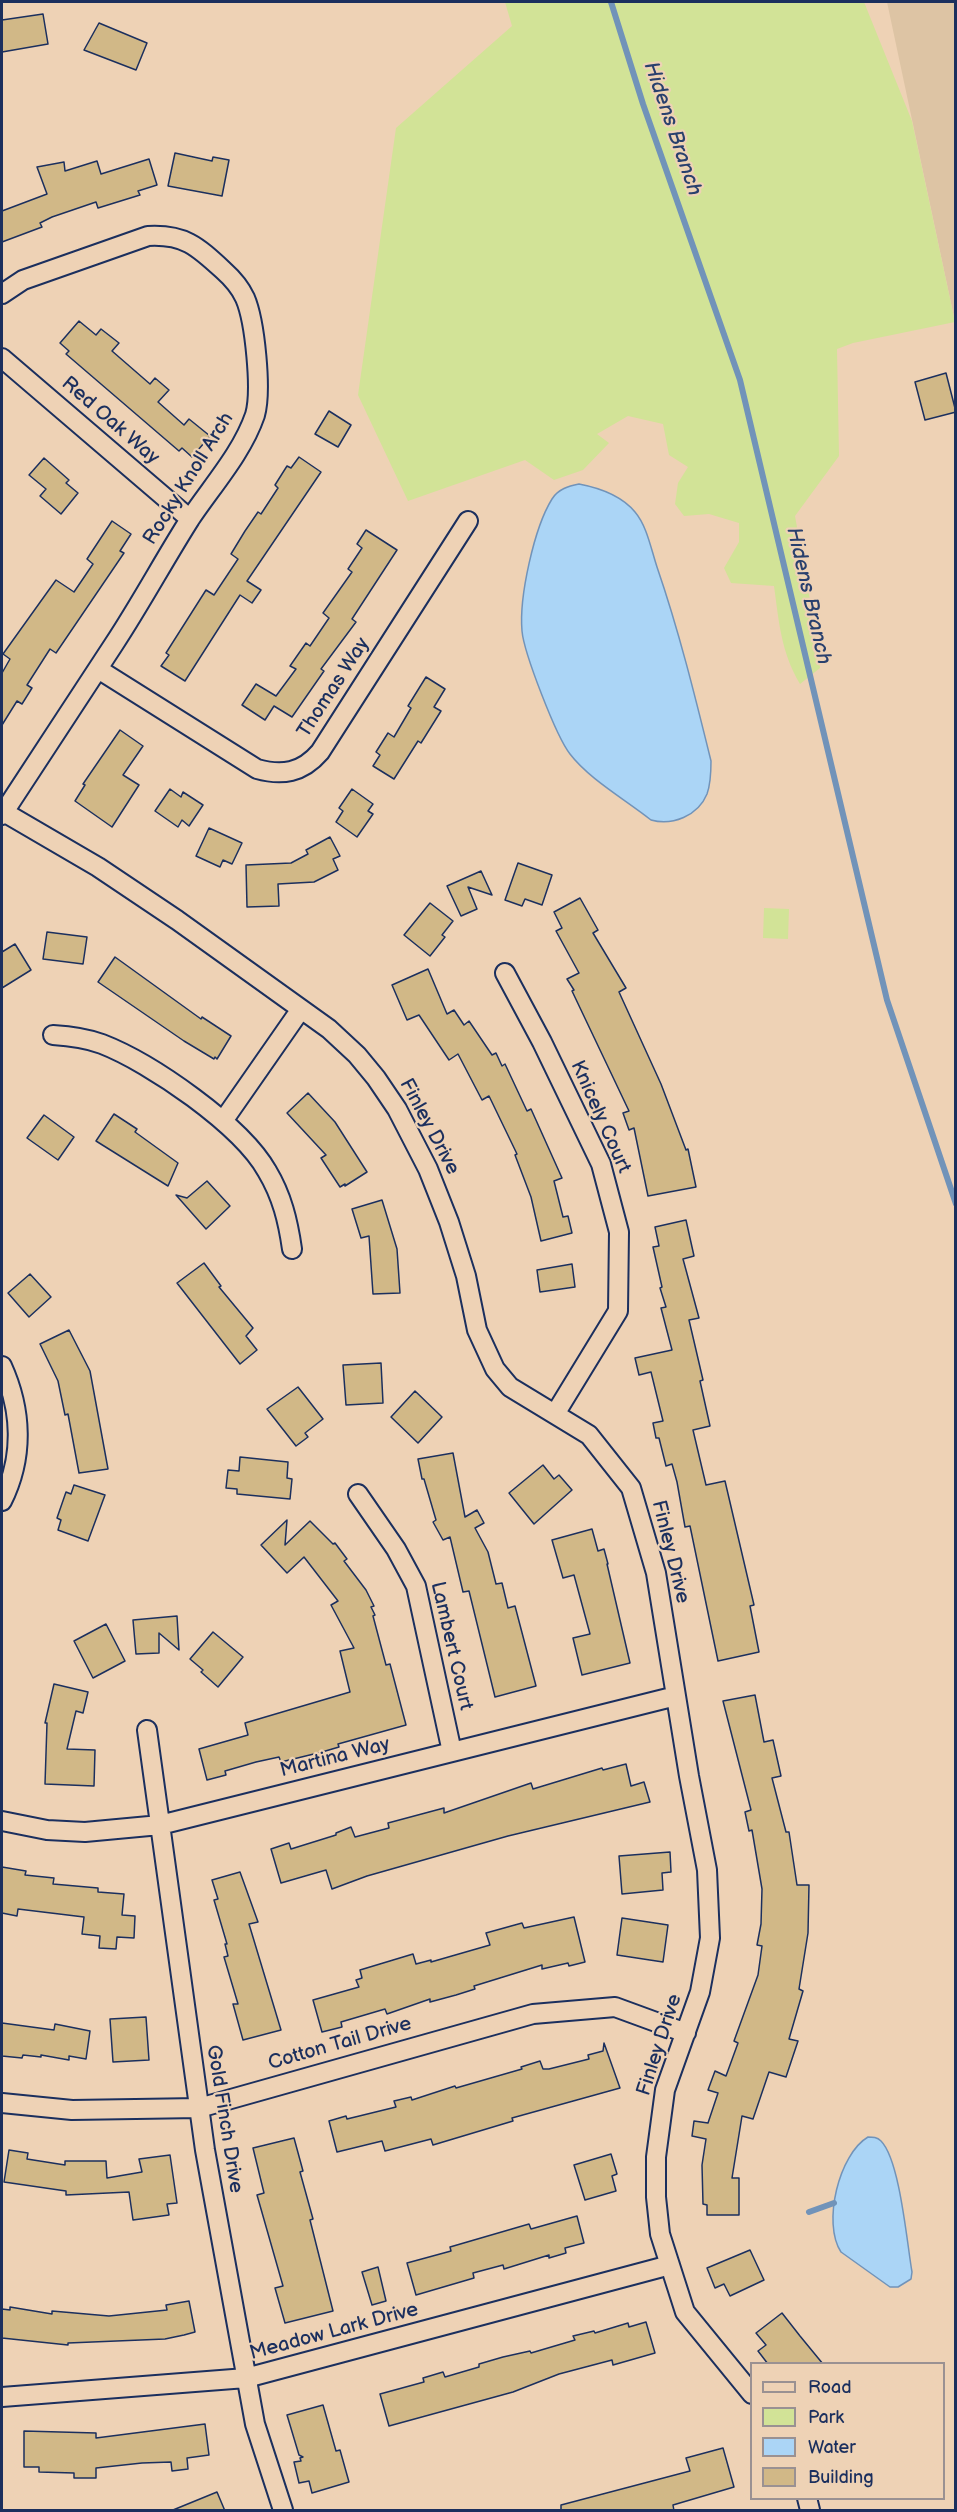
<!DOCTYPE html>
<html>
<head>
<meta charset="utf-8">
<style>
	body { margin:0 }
	#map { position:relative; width:957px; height:2512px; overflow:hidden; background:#eed2b5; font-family:"Balsamiq Sans",sans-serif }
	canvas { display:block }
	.frame { position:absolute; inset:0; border:3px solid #1b2f5e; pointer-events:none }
	.legend { position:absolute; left:750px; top:2362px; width:195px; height:138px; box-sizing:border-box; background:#eed2b5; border:2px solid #9a9192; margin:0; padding:8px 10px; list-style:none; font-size:18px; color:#1b2f5e }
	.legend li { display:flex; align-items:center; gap:12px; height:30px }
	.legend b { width:30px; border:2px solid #9a9192 }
</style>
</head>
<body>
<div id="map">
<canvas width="957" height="2512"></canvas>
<div class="frame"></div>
<ul class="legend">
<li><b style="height:8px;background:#eed2b5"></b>Road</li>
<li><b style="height:16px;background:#d2e397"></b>Park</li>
<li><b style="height:16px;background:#abd5f6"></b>Water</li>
<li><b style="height:16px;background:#d1b887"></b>Building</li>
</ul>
</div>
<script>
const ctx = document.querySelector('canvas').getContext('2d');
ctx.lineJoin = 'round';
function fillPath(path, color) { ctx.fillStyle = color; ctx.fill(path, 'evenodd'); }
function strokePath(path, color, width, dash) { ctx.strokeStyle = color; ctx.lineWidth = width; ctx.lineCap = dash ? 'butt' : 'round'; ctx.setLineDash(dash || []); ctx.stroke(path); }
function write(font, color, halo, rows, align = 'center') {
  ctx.font = font + ' "Balsamiq Sans",sans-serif'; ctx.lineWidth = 4.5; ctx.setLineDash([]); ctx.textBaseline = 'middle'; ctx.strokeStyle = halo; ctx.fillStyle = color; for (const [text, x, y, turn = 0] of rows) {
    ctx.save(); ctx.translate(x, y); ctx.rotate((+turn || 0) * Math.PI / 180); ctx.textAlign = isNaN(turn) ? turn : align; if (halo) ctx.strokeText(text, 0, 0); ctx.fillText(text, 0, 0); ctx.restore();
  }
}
const built = new Path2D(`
	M887,2H955V323V322Z`);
const green = new Path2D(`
	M505,2H864L912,121L955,322L853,343L837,349L839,456L795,516L817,639L820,668L800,684C781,652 779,622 774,586L731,583L724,568L739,542V523L709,514L684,516L675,504L678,483L688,467L669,455L663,424L628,416L597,434L609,443L583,470L554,480L525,460L408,501L358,395L396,128L512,26Z
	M764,908L789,909L788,939L763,938Z`);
const water = new Path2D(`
	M579,484C600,488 621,495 635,512C647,526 651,549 657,567C679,631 695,696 711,761C711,772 711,783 707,794C698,816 672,826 651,820C626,800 589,779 570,754C556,736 524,653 522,631C519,597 534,528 552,499C558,489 569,486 579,484Z
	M868,2137C873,2137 877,2137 881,2141C900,2160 907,2244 912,2272L911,2279L898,2287H890L841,2252C822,2223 839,2154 868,2137Z`);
const stream = new Path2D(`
	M611,2L643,104L740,380L887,1000L956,1204
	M809,2212L834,2203`);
const building = new Path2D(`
	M43,14L48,44L2,52V20Z
	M99,23L147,43L136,70L84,50Z
	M175,153L212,161L213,157L229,160L222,196L168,186Z
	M149,159L157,185L138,191L140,195L98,208L96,202L52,217L40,223L42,227L2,242V211L47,194L37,167L64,162L65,171L97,161L101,174Z
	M79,321L96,335L101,329L119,343L112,351L150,384L155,378L169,390L158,402L184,425L189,419L210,436L192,457L182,448L179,451L66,354L69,351L60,343Z
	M946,373L956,412L925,420L915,382Z
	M329,411L351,425L338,447L315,434Z
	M299,457L321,472L247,581L261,590L252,603L240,595L185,681L161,666L169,655L166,653L206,590L214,595L238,559L231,554L245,531L258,512L261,514L278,488L275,485L287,466L291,468Z
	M44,458L69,480L66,483L78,493L61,514L40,496L46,489L29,475Z
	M112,521L131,534L120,551L124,553L56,653L50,649L27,685L32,688L22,704L17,701L2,725V673L10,659L3,654L56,580L74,592L93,564L87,559Z
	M366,530L397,550L352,619L356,622L321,669L324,671L292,717L274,706L265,720L242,705L256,684L276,696L296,669L290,666L306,643L310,646L329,618L323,613L352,572L348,569L362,548L357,544Z
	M426,677L445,689L434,707L441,711L421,743L418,741L394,779L373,766L380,755L376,752L388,733L394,737L411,708L408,706Z
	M120,730L143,746L123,775L139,785L112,827L75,801L85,785L83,784Z
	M170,789L181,797L183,792L203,805L189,826L182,820L178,827L155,811Z
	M352,789L373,804L368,811L373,814L357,837L336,822L343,811L339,808Z
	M209,828L242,843L232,864L223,860L220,867L196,856Z
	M330,837L340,856L333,859L338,870L314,882L278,884L279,906L247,907L246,865L291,863L308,854L306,850Z
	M518,863L552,875L542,905L525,899L522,906L505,900Z
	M481,871L492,895L468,887L477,909L461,916L447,886Z
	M580,898L598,930L593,933L626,988L619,992L661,1084L686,1150L688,1149L696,1187L648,1196L634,1128L629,1130L623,1113L629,1111L572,991L574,990L567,979L579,973L556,931L562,928L554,912Z
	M430,903L453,921L442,935L445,937L430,956L404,935Z
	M47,932L87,937L83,964L43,959Z
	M15,944L31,970L2,988V952Z
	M115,957L201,1019L202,1017L231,1036L217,1059L215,1057L214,1059L184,1041L98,982Z
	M428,969L447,1014L454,1010L464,1025L469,1021L492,1055L496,1053L502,1066L505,1064L527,1111L531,1109L562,1178L554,1181L563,1217L568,1216L572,1233L541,1241L531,1197L515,1155L517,1154L489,1096L482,1100L458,1054L449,1060L419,1015L407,1020L392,985Z
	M308,1093L335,1122L367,1172L345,1186V1184L340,1187L321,1158L326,1155L287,1113Z
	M114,1114L137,1129L135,1132L178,1163L168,1186L96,1141Z
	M44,1115L74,1137L58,1160L27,1138Z
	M207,1181L230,1206L206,1229L176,1195L187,1198Z
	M382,1200L397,1249L400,1293L373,1294L369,1236L361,1238L352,1209Z
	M686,1220L694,1256L683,1259L699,1318L689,1320L703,1380L700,1381L710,1426L693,1430L706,1485L725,1481L754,1605L750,1606L759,1652L718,1661L690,1526L685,1527L677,1482L672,1464L666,1466L659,1438H656L653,1423L663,1421L651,1372L639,1375L635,1358L672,1350L661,1308L666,1307L660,1288L662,1287L653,1247L659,1246L655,1227Z
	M204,1263L221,1286L219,1287L253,1328L246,1336L257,1350L240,1364L177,1283Z
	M572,1264L575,1287L540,1292L537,1270Z
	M30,1274L51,1297L29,1317L8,1293Z
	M69,1330L90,1371L108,1469L79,1473L68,1414L65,1415L58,1381L40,1344Z
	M381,1363L383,1403L346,1405L343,1365Z
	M298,1387L323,1419L305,1433L308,1437L296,1446L267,1409Z
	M415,1391L442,1417L418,1443L391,1417Z
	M453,1453L465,1517L477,1510L484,1523L475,1528L488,1552L496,1584L502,1583L508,1608L515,1606L536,1686L495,1697L469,1591L463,1592L450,1537L443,1540L433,1522L436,1520L424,1479H422L418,1459Z
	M240,1457L288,1462L287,1478L292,1479L290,1499L237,1494V1489L226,1488L228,1470L239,1471Z
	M543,1465L554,1479L559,1475L572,1490L534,1524L509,1493Z
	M74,1485L105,1495L88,1541L58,1530L61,1520L57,1518L66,1492L71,1494Z
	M287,1520L285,1545L310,1521L333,1544L335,1543L347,1559L344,1561L366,1590L374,1606L371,1607L375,1615L373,1616L386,1665L390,1664L406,1725L338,1744L339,1747L322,1752L281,1762L279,1757L256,1762L225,1771L226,1775L207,1780L199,1749L248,1735L245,1723L350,1692L340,1651L354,1648L331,1605L338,1601L304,1557L287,1573L261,1545Z
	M592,1529L598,1551L604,1549L608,1564H607L630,1663L582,1675L573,1638L590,1634L574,1575L563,1578L552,1540Z
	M177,1616L179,1650L159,1633V1653L136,1654L133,1620Z
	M106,1624L125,1661L93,1678L74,1641Z
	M213,1632L243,1657L218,1687L201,1672L203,1670L190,1659Z
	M54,1684L88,1692L83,1713L76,1711L67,1749L95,1750L94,1786L45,1784L47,1723H45Z
	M755,1695L764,1742L773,1740L781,1776L772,1778L786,1832H789L797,1885H809L808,1933L799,1989L803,1991L789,2039L798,2041L786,2077L769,2072L753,2119L742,2116L732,2178H739V2215H707V2205L703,2204L702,2165L706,2139L692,2136L694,2121L708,2123L718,2093L708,2090L715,2071L726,2076L738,2043L734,2041L758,1975L762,1946L757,1945L761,1924L762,1889L752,1830L749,1831L745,1812L751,1810L723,1701Z
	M626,1764L631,1786L644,1782L650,1802L508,1836L367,1876L332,1889L326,1870L281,1883L271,1849L289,1843L291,1849L336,1835V1833L351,1827L355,1837L389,1828L388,1823L444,1808V1813L531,1783L533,1789L602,1768L603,1770Z
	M670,1852L671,1872L662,1873L663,1890L622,1894L619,1856Z
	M2,1867L26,1871L25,1875L54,1878L53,1884L98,1888V1892L124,1894L122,1915L135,1916L134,1938L117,1937L116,1949L99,1948L100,1936L82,1934L84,1917L18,1909L17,1916L2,1913Z
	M240,1872L258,1922L249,1924L281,2030L243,2040L233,2004H238L224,1957L228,1956L225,1944H227L214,1900L218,1899L212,1880Z
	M574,1917L585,1962L569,1966L568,1963L542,1969V1965L474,1986L475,1989L456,1995L430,2002V1999L387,2014L385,2009L341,2022L342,2027L322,2032L313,2000L359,1987L356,1980L362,1978L360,1970L413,1954L416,1964L431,1960V1962L490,1945L486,1933L522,1923L524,1928Z
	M622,1918L668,1925L663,1962L617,1955Z
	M146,2017L149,2060L113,2062L110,2019Z
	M2,2023L54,2030L55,2024L90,2031L86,2059L69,2056V2060L41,2055V2057L23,2055L22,2058L2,2056Z
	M604,2043L620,2088L512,2118L513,2121L433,2145L431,2139L385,2151L382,2141L337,2152L329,2121L346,2116L347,2119L396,2107L394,2101L411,2097L412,2100L455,2086L456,2088L522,2069L521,2067L540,2061L543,2069H549L589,2059L588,2055L603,2051Z
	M294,2138L303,2171L300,2172L313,2219L310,2220L333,2311L285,2323L275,2288L283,2286L257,2195L264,2193L253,2148Z
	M9,2150L28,2153L27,2159L65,2165V2161H106L107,2178L142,2172L139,2159L170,2155L177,2203L167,2204L169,2215L133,2220L129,2192L66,2195V2191L4,2182Z
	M611,2154L617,2174L612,2176L616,2191L585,2200L574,2165Z
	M577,2216L584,2243L565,2248L566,2253L549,2258V2255L504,2269L503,2265L473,2273L474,2278L416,2295L407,2263L451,2251L450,2247L529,2224L531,2229Z
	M750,2250L764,2280L730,2296L724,2284L715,2288L707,2268Z
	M378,2267L386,2301L372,2305L362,2272Z
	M189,2301L195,2332L184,2335L165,2339L68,2343V2345L2,2338V2309L10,2310V2307L52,2314V2311L109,2316L167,2310L166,2305Z
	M782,2313L800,2336L823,2364H768L758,2351L766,2345L756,2333Z
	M646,2322L655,2353L613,2365L612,2360L559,2374L513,2392L389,2426L380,2394L424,2382L423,2378L443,2372L445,2377L479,2367V2364L503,2357L530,2351L531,2353L575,2340L573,2336L594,2331L595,2333L628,2323L629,2327Z
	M323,2405L336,2451L340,2450L349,2482L312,2493L309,2481L299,2483L294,2462L301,2461L300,2458L303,2457L299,2455L287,2415Z
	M205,2424L209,2455L187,2458L188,2469L172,2471L171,2462L142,2463L96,2468V2478H74V2473L39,2472V2467H24V2431L96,2433V2438Z
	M723,2448L734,2487L673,2505L674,2511H561V2505L690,2471L686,2458Z
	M217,2492L225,2511H173V2510Z`);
const minor = new Path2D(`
	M2,294L23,280L148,236C184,234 197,246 223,270C232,278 240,287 245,298C255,321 262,391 255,415C242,453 212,486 190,519C164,560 141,603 114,644C77,701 39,758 2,815
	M2,358L190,519
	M98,669L257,769C282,776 302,773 320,752L468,521
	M2,811L98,867L177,920L329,1029L357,1055L376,1078L397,1109L428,1169L449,1222L466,1276L477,1330L495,1369L510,1387L589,1435L631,1488L656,1573L689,1776L707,1870L710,1938L700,1992L665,2090L656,2157V2197L660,2234L685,2312L752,2394
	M505,973L542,1042L601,1164L619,1232L618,1311L555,1414
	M53,1035C70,1036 86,1038 102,1044C151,1063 241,1125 267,1171C282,1196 288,1221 292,1249
	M223,1121L301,1009
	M2,1366C22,1410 24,1457 2,1501
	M358,1494L396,1549L416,1586L452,1752
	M147,1730L205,2150L255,2424L283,2510
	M2,1821L47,1830L85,1832L160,1825L676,1696
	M2,2103L72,2110L199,2108L533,2014L615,2007L686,2033
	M2,2397L246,2378L670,2265
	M807,2498L810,2510`);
const streetNames = [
	["Red Oak Way",110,421,41],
	["Rocky Knoll Arch",189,479,-58],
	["Thomas Way",334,688,-57],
	["Knicely Court",600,1117,66],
	["Finley Drive",429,1127,62],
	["Finley Drive",670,1552,76],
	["Lambert Court",451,1646,77],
	["Martina Way",335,1758,-14],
	["Cotton Tail Drive",340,2044,-16],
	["Finley Drive",660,2045,-72],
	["Gold Finch Drive",224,2119,81],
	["Meadow Lark Drive",334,2332,-15]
];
const waterNames = [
	["Hidens Branch",672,129,71],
	["Hidens Branch",808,596,77]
];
fillPath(built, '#ddc4a4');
fillPath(green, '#d2e397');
fillPath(water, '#abd5f6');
strokePath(water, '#7193b9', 1.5);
strokePath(stream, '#7193b9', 6);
fillPath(building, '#d1b887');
strokePath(building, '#1b2f5e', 1.5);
strokePath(minor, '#1b2f5e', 22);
strokePath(minor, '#eed2b5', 18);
write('20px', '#1b2f5e', '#eed2b5', streetNames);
write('italic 21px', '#29406d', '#eed2b5', waterNames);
</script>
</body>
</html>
